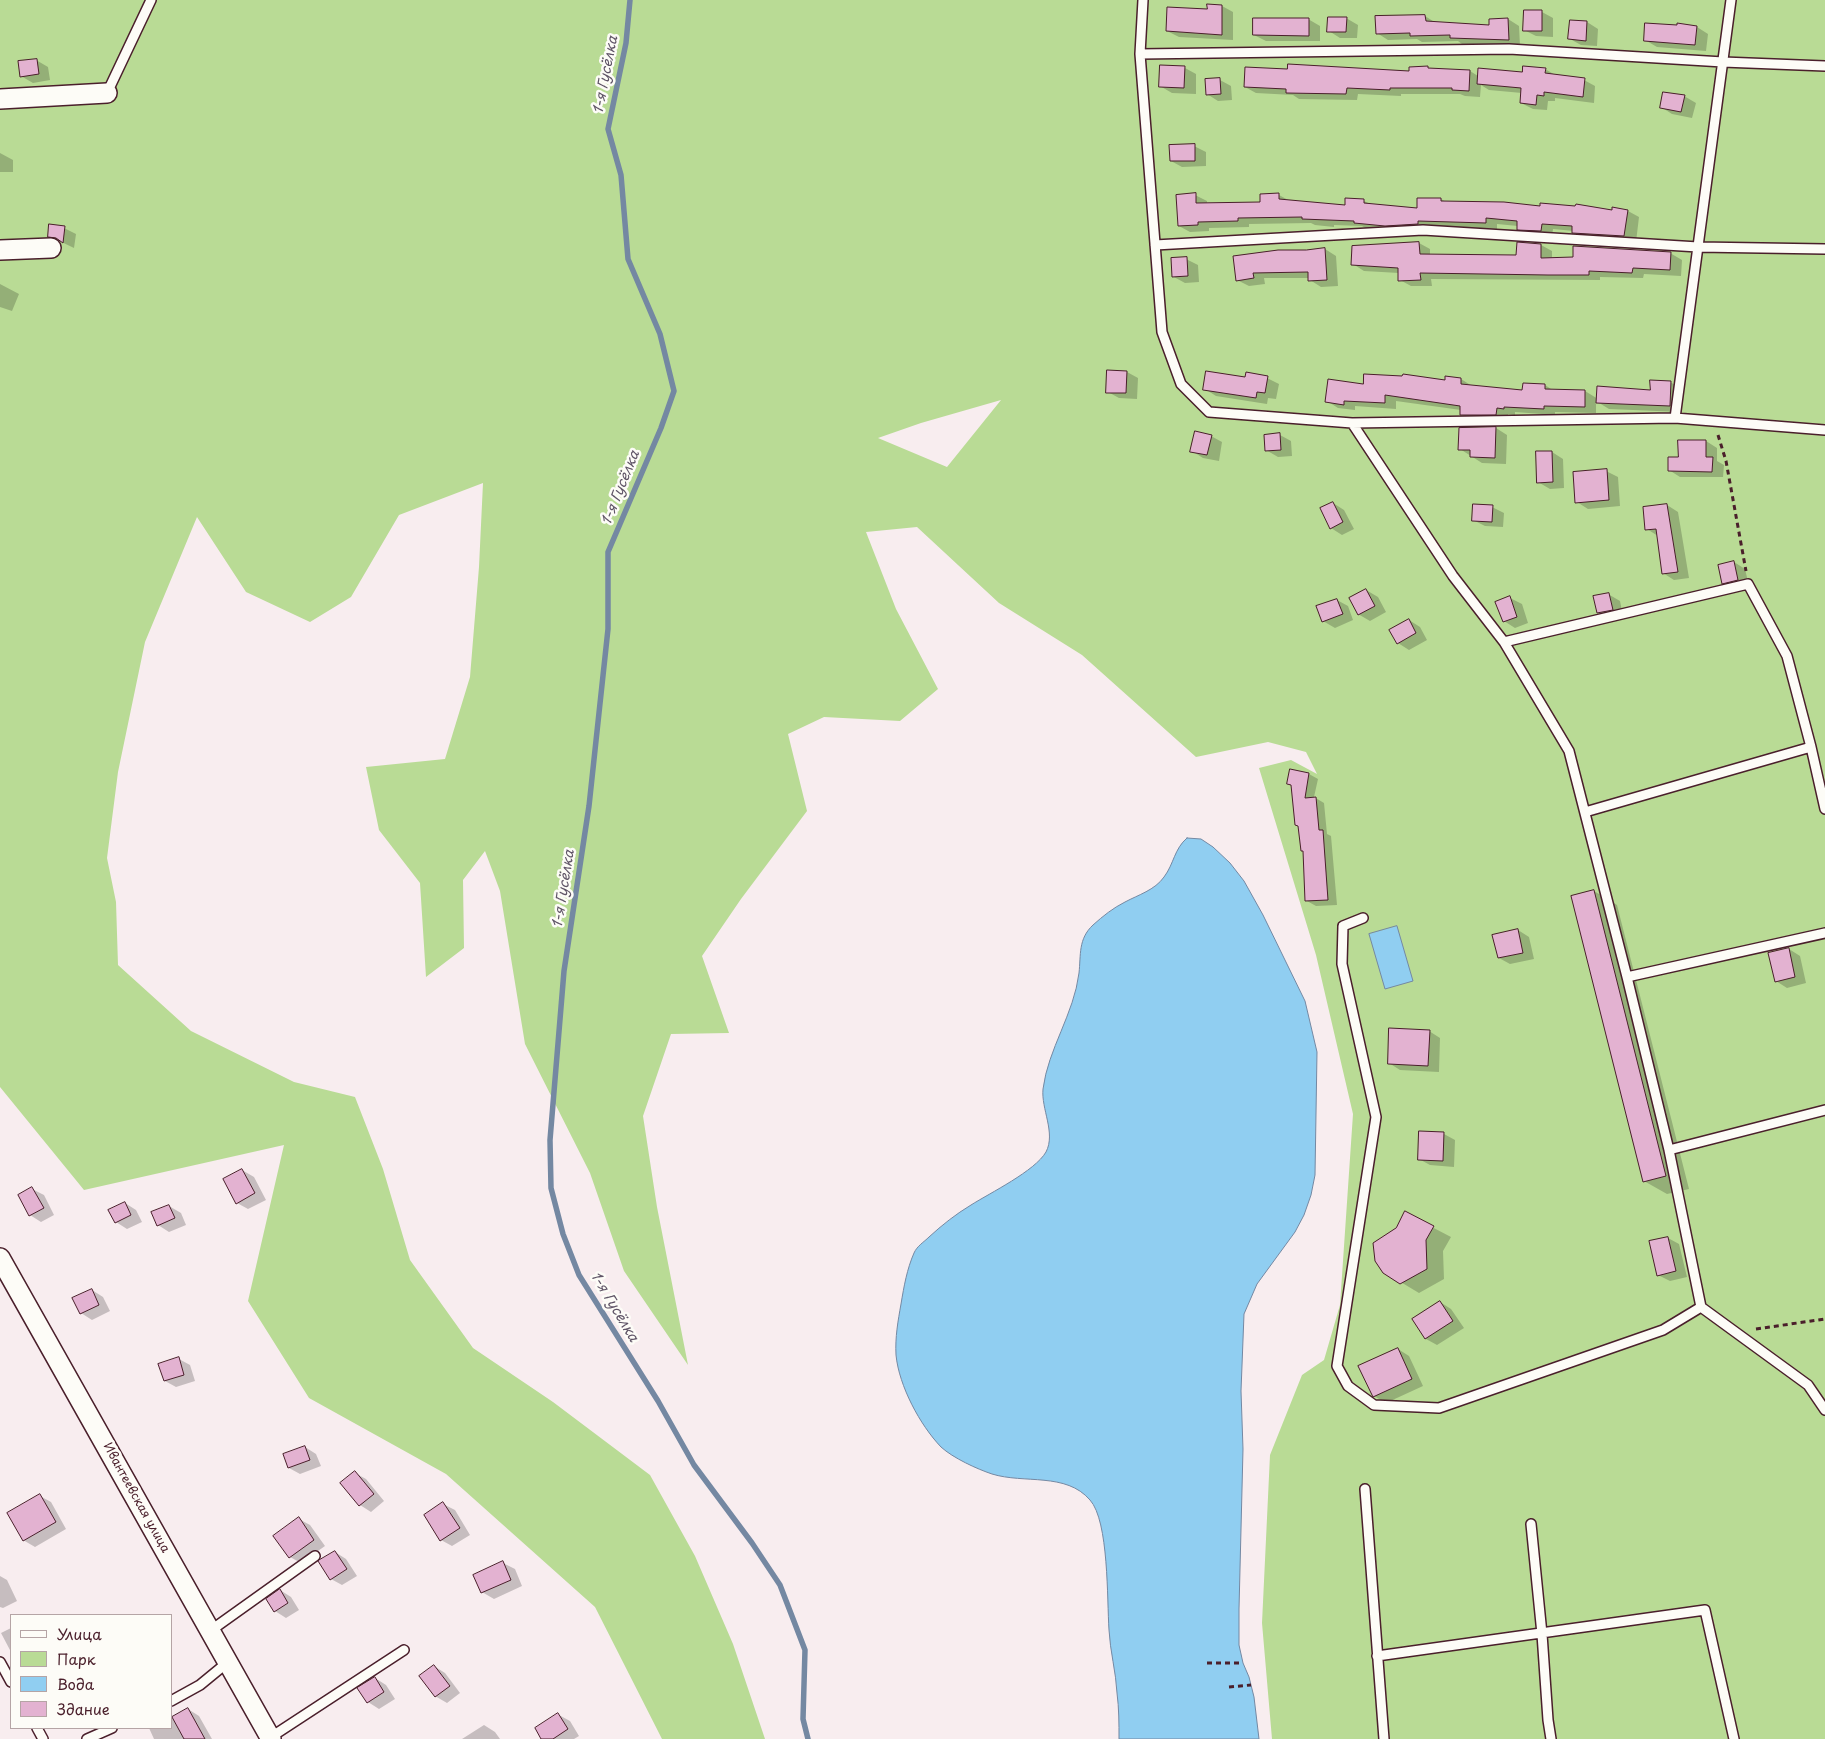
<!DOCTYPE html>
<html>
<head>
<meta charset="utf-8">
<style>
	body { margin:0 }
	#map { position:relative; width:1825px; height:1739px; overflow:hidden; background:#f8edef; font-family:"Playpen Sans",sans-serif }
	canvas { display:block }
	.legend { position:absolute; left:10px; top:1614px; width:162px; height:115px; box-sizing:border-box; background:#fdfcf7; border:1px solid #b5a4a5; margin:0; padding:6px 9px; list-style:none; font-size:15px; color:#4a1f2b }
	.legend li { display:flex; align-items:center; gap:10px; height:25px }
	.legend b { width:25px; border:1px solid #b5a4a5 }
</style>
</head>
<body>
<div id="map">
<canvas width="1825" height="1739"></canvas>
<ul class="legend">
<li><b style="height:6px;background:#fdfcf7"></b>Улица</li>
<li><b style="height:14px;background:#b9db95"></b>Парк</li>
<li><b style="height:14px;background:#90cef1"></b>Вода</li>
<li><b style="height:14px;background:#e3b2d1"></b>Здание</li>
</ul>
</div>
<script>
const ctx = document.querySelector('canvas').getContext('2d');
ctx.lineJoin = 'round';
function fillPath(path, color) { ctx.fillStyle = color; ctx.fill(path, 'evenodd'); }
function strokePath(path, color, width, dash) { ctx.strokeStyle = color; ctx.lineWidth = width; ctx.lineCap = dash ? 'butt' : 'round'; ctx.setLineDash(dash || []); ctx.stroke(path); }
function write(font, color, halo, rows, align = 'center') {
  ctx.font = font + ' "Playpen Sans",sans-serif'; ctx.lineWidth = 5; ctx.setLineDash([]); ctx.textBaseline = 'middle'; ctx.strokeStyle = halo; ctx.fillStyle = color; for (const [text, x, y, turn = 0] of rows) {
    ctx.save(); ctx.translate(x, y); ctx.rotate((+turn || 0) * Math.PI / 180); ctx.textAlign = isNaN(turn) ? turn : align; if (halo) ctx.strokeText(text, 0, 0); ctx.fillText(text, 0, 0); ctx.restore();
  }
}
const green = new Path2D(`
	M0,0H1825V1739H1272L1262,1623L1270,1455L1302,1375L1324,1360L1340,1305L1353,1114L1316,955L1259,768L1291,760L1317,774L1306,752L1268,742L1196,757L1082,655L999,603L917,527L866,532L896,609L938,689L900,721L824,717L788,734L807,811L741,899L702,956L729,1033L671,1034L643,1116L657,1207L688,1365L624,1271L590,1173L525,1044L500,891L485,851L463,880L464,948L426,977L420,883L379,830L366,767L445,759L470,677L479,567L483,483L399,515L351,597L310,622L246,592L197,517L145,642L118,772L107,858L116,902L118,965L191,1031L294,1082L355,1097L383,1169L410,1260L473,1348L553,1402L650,1475L695,1556L733,1644L765,1739H662L595,1607L446,1474L309,1398L248,1301L284,1145L84,1190L0,1087ZM1001,400L947,467L878,438L921,423Z`);
const water = new Path2D(`
	M1187,838L1201,839L1213,847L1230,863L1244,881L1263,915L1305,1001L1317,1052L1315,1175L1311,1195L1304,1215L1295,1232L1257,1284L1244,1314L1241,1391L1243,1449L1239,1609V1645L1243,1663L1249,1677L1254,1697L1259,1739H1119C1119,1724 1119,1708 1117,1693C1116,1672 1110,1651 1109,1630C1107,1600 1109,1521 1090,1500C1066,1472 1024,1484 992,1474C977,1469 953,1458 941,1447C920,1425 899,1386 896,1355C895,1337 898,1321 901,1304C904,1286 907,1269 914,1253C917,1246 924,1242 929,1237C942,1225 956,1214 971,1205C990,1193 1035,1171 1046,1152C1056,1133 1041,1109 1043,1089C1048,1049 1074,1014 1079,973C1081,955 1078,939 1093,925C1103,916 1113,908 1125,902C1138,895 1155,890 1164,877C1174,864 1174,849 1187,838Z
	M1397,926L1413,981L1385,989L1369,934Z`);
const shadow = new Path2D(`
	M1222,6L1233,12V40L1179,37L1167,31Z
	M1542,12L1553,18V37L1536,36L1524,30Z
	M1425,16L1436,23L1490,26V20L1508,19L1519,26L1520,46L1462,44L1458,41L1422,42L1417,39L1388,40L1377,33Z
	M1346,18L1358,25L1357,38H1340L1329,31Z
	M1308,19L1320,26V41H1266L1254,35Z
	M1587,22L1598,29L1597,46L1581,45L1570,39Z
	M1697,27L1708,34L1706,51L1657,47L1645,40Z
	M36,60L48,67L50,80L33,83L21,76Z
	M1185,68L1196,74V94L1172,93L1160,86Z
	M1428,68L1470,71L1478,76L1523,73L1545,69L1557,76L1584,80L1595,86L1594,103L1555,98V101H1548L1547,110L1533,109L1521,103L1522,93L1489,90L1481,85L1480,97L1465,96L1460,94H1401V96L1358,94L1357,100L1299,99L1293,95L1256,93L1245,87L1410,72Z
	M1220,80L1231,86L1232,100L1218,101L1207,94Z
	M1684,96L1696,103L1692,118L1672,114L1661,107Z
	M1194,146L1206,152V166L1182,167L1171,161Z
	M0,153L13,160V172H0Z
	M1195,195L1207,201V204L1261,203L1279,195L1290,201L1346,206L1364,201L1372,205L1418,209V199H1441L1446,202L1613,211V209L1628,211L1639,217L1636,242L1585,239L1574,231L1553,229L1552,237L1529,235L1518,229V226L1497,224V229L1429,227L1367,229L1362,226L1334,225V227L1315,225L1311,223L1249,224V227L1209,228V231L1190,232L1179,226Z
	M64,228L76,234L74,248L49,236Z
	M1419,243L1430,249V256H1518L1541,245L1552,251V259L1670,253L1682,260L1681,276L1644,274L1643,278L1600,277V280L1431,279L1432,286H1411L1400,280L1399,273L1364,271L1353,264Z
	M1325,249L1336,256L1338,286L1321,287L1310,280V278H1264L1265,284L1249,286L1237,280L1234,257Z
	M1186,259L1198,265L1199,282L1185,283L1174,277Z
	M0,284L19,294L12,311L0,307Z
	M1127,372L1138,378L1137,399L1119,398L1108,392Z
	M1267,378L1279,384L1276,399L1268,398L1267,404L1216,396L1205,389L1246,379Z
	M1446,378L1461,379L1472,386L1524,391V384L1545,385L1554,391H1585L1598,399L1651,391L1670,382L1682,389L1681,412L1609,409L1596,401V413L1555,412V415L1515,412V415L1508,414V420L1472,421L1461,414V410L1396,401V409L1355,406V410L1338,408L1327,401L1365,386L1446,382Z
	M1496,428L1507,435L1506,464L1482,463L1460,449Z
	M1280,435L1291,441L1292,456L1278,457L1266,450Z
	M1211,436L1222,442L1219,461L1203,458L1192,451Z
	M1706,441L1717,448V461L1724,465L1723,477H1680L1669,470Z
	M1552,452L1563,459L1564,488L1550,489L1538,482Z
	M1606,471L1618,477L1620,506L1588,509L1577,502Z
	M1333,503L1344,510L1354,529L1342,535L1331,528Z
	M1667,505L1678,512L1689,578L1674,580L1663,573L1658,536L1647,529Z
	M1492,507L1504,513L1503,527L1485,526L1473,520Z
	M1734,562L1745,569L1749,586L1735,589L1723,583Z
	M1366,590L1378,597L1386,612L1370,621L1358,614Z
	M1608,594L1620,601L1623,616L1610,619L1598,613Z
	M1510,598L1522,604L1528,623L1515,628L1504,621Z
	M1337,600L1348,606L1353,620L1335,628L1323,621Z
	M1409,620L1420,627L1427,640L1409,650L1398,643Z
	M1309,774L1318,779L1314,797L1324,803L1327,834L1331,836L1337,905L1316,906L1307,901L1304,851L1293,786L1288,784Z
	M1594,891L1617,905L1689,1189L1667,1194L1644,1181Z
	M1518,930L1529,937L1534,959L1510,964L1499,958Z
	M1789,949L1800,956L1806,983L1787,988L1776,981Z
	M1429,1031L1440,1038L1439,1072L1400,1070L1389,1063Z
	M1444,1134L1455,1140L1454,1167L1430,1165L1419,1159Z
	M242,1170L254,1177L266,1200L248,1209L237,1203Z
	M32,1189L44,1195L54,1215L41,1222L30,1215Z
	M125,1203L136,1210L142,1222L127,1229L116,1222Z
	M169,1206L181,1213L186,1225L169,1232L158,1225Z
	M1405,1213L1451,1237L1443,1251L1444,1279L1419,1293L1384,1272L1397,1229Z
	M1668,1238L1679,1244L1687,1277L1670,1281L1658,1275Z
	M92,1290L103,1297L110,1311L92,1320L81,1313Z
	M1440,1302L1451,1309L1464,1328L1437,1345L1426,1339L1414,1319Z
	M1398,1349L1409,1356L1423,1386L1386,1403L1374,1396Z
	M179,1359L190,1365L195,1381L176,1387L165,1381Z
	M305,1447L316,1454L321,1466L300,1474L289,1468Z
	M355,1473L366,1479L384,1501L371,1512L360,1505Z
	M40,1496L51,1502L66,1529L35,1547L23,1540Z
	M443,1504L455,1510L470,1535L452,1546L441,1540Z
	M299,1519L310,1525L325,1546L301,1563L290,1557Z
	M335,1552L346,1559L357,1576L342,1585L331,1579Z
	M503,1563L515,1569L522,1586L494,1599L482,1592Z
	M0,1576L7,1580L17,1601L3,1608L0,1607Z
	M280,1590L291,1597L299,1610L286,1618L275,1611Z
	M11,1628V1652L1,1633Z
	M434,1666L445,1673L460,1693L447,1703L435,1696Z
	M375,1678L386,1685L395,1699L379,1709L368,1702L359,1689Z
	M188,1709L199,1716L212,1739H154L149,1728H171V1717Z
	M559,1715L570,1721L579,1736L574,1739H543Z
	M484,1725L495,1732L500,1739H462Z`);
const stream = new Path2D(`
	M630,0L626,43L608,129L621,175L628,259L660,334L674,391L661,428L608,552V629L589,806L564,971L550,1140L551,1188L563,1234L579,1275L658,1401L694,1465L752,1543L780,1585L805,1650L803,1719L808,1739`);
const building = new Path2D(`
	M1207,4L1222,5V35L1166,31L1167,7L1207,9Z
	M1524,10H1542V31H1523Z
	M1425,15L1426,21L1489,25V19L1508,18L1509,40L1450,38V35L1410,36V33L1376,34L1375,16Z
	M1328,17H1347L1346,32H1327Z
	M1253,18H1309V36L1253,35Z
	M1570,20L1587,21L1586,41L1568,39Z
	M1645,23L1677,25V23L1697,26L1695,45L1644,41Z
	M37,59L39,74L20,77L18,61Z
	M1288,64L1409,71V67L1428,66V68L1470,70L1469,91L1452,90V88H1390V90L1347,88L1346,94L1286,93V89L1244,87L1245,67L1287,69Z
	M1160,65L1185,66L1184,88L1159,87Z
	M1523,66L1546,68L1545,73L1585,78L1583,97L1544,92V96L1537,95L1536,105L1520,103L1521,88L1477,84L1478,68L1522,72Z
	M1220,78L1221,94L1206,95L1205,79Z
	M1663,92L1685,95L1681,112L1660,108Z
	M1195,144V161H1170L1169,145Z
	M1196,193V203L1260,202V194L1279,193V199L1345,205V198L1364,199V203L1417,208V198H1441V201L1504,202L1540,206V203L1575,206L1576,204L1612,210V207L1628,210L1624,236L1572,233V226L1542,224L1541,231L1517,230V221L1486,218V223L1418,221V224L1385,226L1354,223V221L1302,219V217L1238,218V221L1198,222V225L1178,226L1176,195Z
	M49,224L65,226L63,243L56,238L48,237Z
	M1419,242L1420,254L1516,255L1517,242L1541,244V258L1573,257V246L1671,252L1670,270L1633,268L1632,273L1589,271V275H1548L1420,273L1421,280L1398,281V268L1351,265L1352,246Z
	M1325,248L1327,280L1308,281V272L1253,273L1254,278L1236,281L1233,256L1278,250H1306Z
	M1187,257L1188,276L1172,277L1171,258Z
	M1107,370L1127,371L1126,393H1106Z
	M1206,371L1245,377L1246,372L1268,376L1265,393L1257,392L1256,398L1203,390Z
	M1364,374L1402,376L1403,374L1445,380V376L1461,378V384L1522,390L1523,383L1545,384V389L1585,390V407L1544,406V409L1504,407V409L1497,408L1496,415H1460V406L1385,395V403L1344,401V405L1325,402L1328,379L1363,384Z
	M1650,380L1671,381L1670,406L1596,403L1597,386L1650,390Z
	M1496,427L1495,458L1470,457V450H1458L1459,428Z
	M1195,431L1212,435L1207,455L1190,452Z
	M1280,433L1281,450L1265,451L1264,435Z
	M1678,440H1706V457H1713L1712,472L1668,471V457H1678Z
	M1536,451H1552L1553,482L1537,483Z
	M1607,469L1609,500L1575,503L1573,472Z
	M1333,502L1343,522L1330,529L1320,508Z
	M1473,504L1493,505L1492,522L1472,521Z
	M1667,504L1678,572L1662,574L1656,529L1645,530L1643,507Z
	M1734,561L1738,580L1722,584L1718,565Z
	M1366,589L1375,606L1358,615L1349,598Z
	M1609,593L1613,610L1597,613L1593,596Z
	M1510,596L1517,617L1503,622L1495,602Z
	M1337,599L1343,614L1322,622L1316,606Z
	M1409,619L1416,633L1397,644L1389,630Z
	M1290,769L1309,773L1305,798L1316,797L1319,830H1323L1328,900L1305,901L1303,851H1301L1298,826L1295,825L1291,785L1287,784Z
	M1594,890L1666,1176L1643,1182L1571,896Z
	M1518,929L1523,953L1498,958L1492,935Z
	M1789,948L1795,977L1775,982L1768,953Z
	M1389,1028L1430,1030L1428,1066L1388,1064Z
	M1419,1131L1444,1132L1443,1161L1418,1160Z
	M242,1169L255,1193L236,1204L223,1179Z
	M32,1187L44,1208L29,1216L18,1195Z
	M125,1202L131,1215L115,1223L108,1210Z
	M169,1205L175,1218L157,1226L151,1212Z
	M1405,1211L1434,1226L1426,1240L1427,1269L1400,1284L1383,1273L1375,1261L1373,1243L1396,1228Z
	M1668,1237L1676,1271L1657,1276L1649,1241Z
	M92,1289L99,1305L80,1314L72,1298Z
	M1440,1301L1453,1321L1425,1339L1412,1319Z
	M1398,1348L1412,1379L1373,1397L1358,1366Z
	M179,1357L184,1375L164,1381L158,1364Z
	M305,1446L310,1460L288,1468L283,1454Z
	M355,1471L374,1494L359,1506L340,1483Z
	M40,1494L56,1522L23,1541L7,1513Z
	M443,1502L460,1528L440,1541L424,1515Z
	M299,1517L314,1540L289,1558L273,1536Z
	M335,1551L347,1569L330,1580L318,1561Z
	M503,1561L511,1580L481,1593L473,1575Z
	M280,1589L288,1603L274,1612L266,1599Z
	M434,1665L450,1686L435,1697L419,1676Z
	M375,1677L384,1692L367,1703L357,1688Z
	M188,1708L205,1739H184L172,1717Z
	M558,1713L568,1729L553,1739H541L535,1728Z`);
const path = new Path2D(`
	M1718,435L1726,461L1746,571
	M1756,1329L1825,1319
	M1207,1663H1243
	M1229,1687L1251,1685`);
const lane = new Path2D(`
	M1143,0L1140,54L1162,332L1181,384L1209,412L1352,423L1453,576L1504,642L1569,751L1627,977L1669,1150L1701,1307L1808,1385L1825,1410
	M1140,54L1509,49L1723,62L1825,66
	M107,93L151,0
	M1155,245L1423,230L1698,247L1825,249
	M1675,418L1731,0
	M1352,423L1675,418L1825,430
	M1504,642L1748,584L1787,656L1811,747L1825,809
	M1585,812L1811,747
	M1363,918L1343,926L1342,964L1376,1117L1337,1366L1348,1386L1374,1405L1439,1408L1663,1330L1701,1307
	M1627,977L1825,933
	M1669,1150L1825,1110
	M1365,1489L1384,1739
	M1531,1524L1542,1634L1548,1720L1551,1739
	M210,1631L315,1556
	M1377,1656L1705,1610L1734,1739
	M0,1662L11,1682
	M171,1701L200,1685L228,1662
	M37,1728L43,1739
	M271,1737L404,1650
	M87,1739L112,1728`);
const street = new Path2D(`
	M0,99L107,93
	M0,250L51,248
	M0,1258L271,1739`);
const streetNames = [
	["Ивантеевская улица",136,1498,61]
];
const waterNames = [
	["1-я Гусёлка",606,75,-79],
	["1-я Гусёлка",621,488,-68],
	["1-я Гусёлка",564,889,-81],
	["1-я Гусёлка",614,1307,59]
];
fillPath(green, '#b9db95');
fillPath(water, '#90cef1');
strokePath(water, '#7488a2', 1);
fillPath(shadow, '#0003');
strokePath(stream, '#7488a2', 5.5);
fillPath(building, '#e3b2d1');
strokePath(building, '#4a1f2b', 1);
strokePath(lane, '#4a1f2b', 12);
strokePath(street, '#4a1f2b', 22);
strokePath(path, '#4a1f2b', 3, [5, 4]);
strokePath(lane, '#fdfcf7', 9);
strokePath(street, '#fdfcf7', 19);
write('12px', '#4a1f2b', '#fdfcf7', streetNames);
write('italic 14px', '#5f5466', '#fdfcf7', waterNames);
</script>
</body>
</html>
